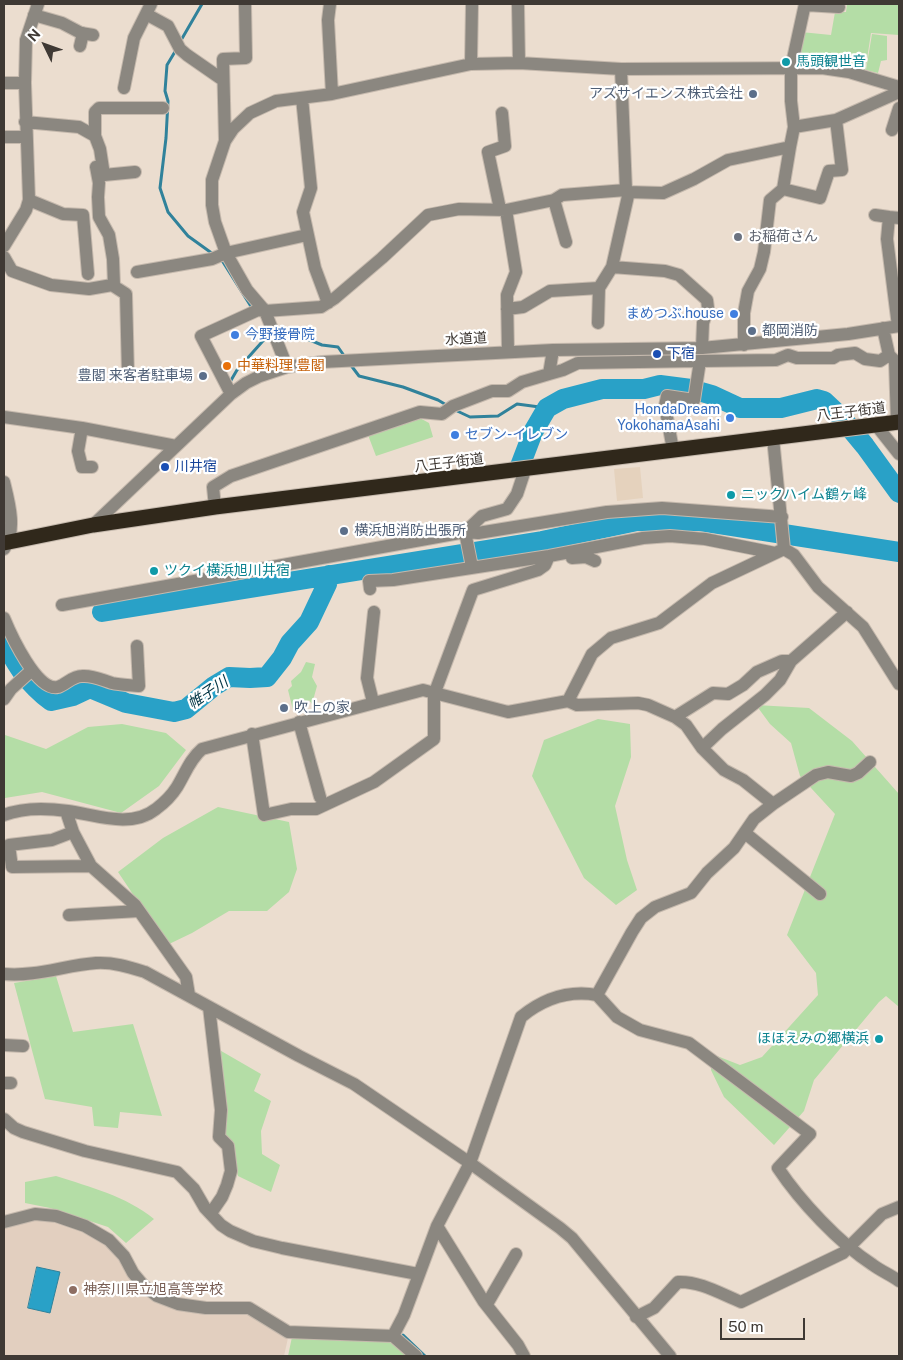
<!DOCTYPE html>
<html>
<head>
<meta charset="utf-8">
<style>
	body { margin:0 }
	#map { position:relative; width:903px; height:1360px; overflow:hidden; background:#ebddcf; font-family:"Public Sans",sans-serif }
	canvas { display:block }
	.frame { position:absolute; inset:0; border:5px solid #3f3934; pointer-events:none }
	.north { position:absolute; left:20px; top:20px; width:50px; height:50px; -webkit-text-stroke:4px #fff; paint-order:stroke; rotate:312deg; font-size:14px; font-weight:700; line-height:20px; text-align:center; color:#3f3934 }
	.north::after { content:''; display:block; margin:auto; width:18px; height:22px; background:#3f3934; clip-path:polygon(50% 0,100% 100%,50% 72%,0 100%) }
	.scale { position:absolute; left:720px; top:1318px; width:85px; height:22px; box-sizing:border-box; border:2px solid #3f3934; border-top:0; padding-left:6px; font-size:15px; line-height:18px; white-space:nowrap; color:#3f3934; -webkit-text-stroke:4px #fff; paint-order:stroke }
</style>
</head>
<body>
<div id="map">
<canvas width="903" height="1360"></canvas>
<div class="frame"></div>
<div class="north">N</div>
<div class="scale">50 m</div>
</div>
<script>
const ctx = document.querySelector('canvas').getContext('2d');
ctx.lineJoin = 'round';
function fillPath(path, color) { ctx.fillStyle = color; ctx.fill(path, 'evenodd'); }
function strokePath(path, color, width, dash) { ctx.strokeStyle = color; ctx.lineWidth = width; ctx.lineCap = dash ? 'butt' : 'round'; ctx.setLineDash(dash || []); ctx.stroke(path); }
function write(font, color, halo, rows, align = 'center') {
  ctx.font = font + ' "Public Sans","Noto Sans JP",sans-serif'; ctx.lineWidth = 4.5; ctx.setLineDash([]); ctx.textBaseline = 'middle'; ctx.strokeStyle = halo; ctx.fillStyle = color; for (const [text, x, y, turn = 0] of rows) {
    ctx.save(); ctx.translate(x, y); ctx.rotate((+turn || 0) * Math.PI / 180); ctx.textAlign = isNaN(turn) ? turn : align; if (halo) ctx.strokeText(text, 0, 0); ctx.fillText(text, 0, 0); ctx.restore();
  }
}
const built = new Path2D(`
	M640,467L643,498L617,501L614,469Z`);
const education = new Path2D(`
	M27,1220H50L86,1232L108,1247L151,1297L246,1312L288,1338L284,1356H4V1227Z`);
const green = new Path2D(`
	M847,4H899V35L871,33L865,72L800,63L796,60L801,32L831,35L835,12H846Z
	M872,34L887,36V60L881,61L878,73L866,70Z
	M418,417L429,423L433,437L376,456L368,435Z
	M306,662L315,664L312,677L317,686L312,704L309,700L302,707L293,710L288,690L292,686L291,681L301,672Z
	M756,705L809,708L852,741L899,794V1007L886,996L879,1002L814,1080L804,1111L774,1145L724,1097L711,1070L712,1054L740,1065L762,1057L818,995L816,973L787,935L835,814L800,776L791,743L770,724Z
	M598,719L630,724L631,757L615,806L627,860L637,890L616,905L584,878L532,776L544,740Z
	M122,724L166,733L186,750L159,786L121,813L42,792L5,798L4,789L5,735L46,749L88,727Z
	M218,807L289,822L297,869L289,892L267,911H229L192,933L167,945L118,872L163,838Z
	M56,976L73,1032L133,1024L162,1116L120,1112L118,1128L94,1126L92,1107L45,1099L14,983Z
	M216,1048L261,1074L254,1091L271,1101L261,1131L262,1154L280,1165L271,1192L238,1176L231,1149L222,1136Z
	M56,1176C90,1187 126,1196 154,1219L126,1243L108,1227L50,1208L25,1203V1182Z
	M292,1337L392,1341L413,1356H288Z`);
const water = new Path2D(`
	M37,1267L60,1272L50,1313L28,1308Z`);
const stream = new Path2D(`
	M180,42L202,4
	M176,50L167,65L165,91L168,101L166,138L160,188L168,212L188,236L213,254
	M220,259L223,262L252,308
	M275,330L280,328L322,345L338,347L345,357
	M350,364L359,376L403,387L438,400L448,406
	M230,382L237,370L270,333
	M455,410L470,417L498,416L517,404L547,408
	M403,1335L425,1356`);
const river = new Path2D(`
	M520,466L533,432L547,408L563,399L602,389H644L660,385L691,389L712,395L740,408H781L817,399L824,401L841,417L865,446L899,493
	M102,612L542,541L637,521H700L899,552
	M4,641C17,666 28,684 51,701L73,696L90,688L126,703L174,712L186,709L214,686L229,677L250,678L267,677L282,658L290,643L309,622L327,584L329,575`);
const minor = new Path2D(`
	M330,4L328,20L332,94
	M518,4L519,63
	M805,5L839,7
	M146,14L168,26L180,49L187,55L223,80
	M34,15L62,23L81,33L93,35
	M80,46L83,33
	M471,64L472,4
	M4,83H25
	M124,88L134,38L151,4
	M302,98L311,188L303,212L315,268L328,303
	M25,122L79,127L95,136
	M794,127L836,120L899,92
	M892,130L899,108
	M4,137H26
	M225,141L223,59L246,58L245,4
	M96,167L99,183L98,197L99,217L109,235L113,259L114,285
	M135,172L104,175L100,149L95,136V112L99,108H163
	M783,189L820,198L829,171L842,170L836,120
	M627,192L663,193L694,179L728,160L790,147
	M29,200L63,214L83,215L88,274
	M554,200L566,242
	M500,209L488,152L505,146L502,113
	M506,210L554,200L562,195L626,190
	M875,215L889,217
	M4,246L26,210L29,200L25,83L26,40L38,4
	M4,257L12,271L51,285L89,289L112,285L126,294L128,374
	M612,267L665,271L679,275L707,300L708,308L703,323L702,348
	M137,272L212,259L226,253L307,235
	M507,309L523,307L550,291L599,288
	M598,323L599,288L612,267L628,196L626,190L621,69
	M898,326L887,239L889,217L899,218
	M744,345V313L748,291L760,269L764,252L770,200L783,189L790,147L794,127L791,101V68L805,4
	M889,355L895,361L897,423
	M700,361L776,360L788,355L797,358H833L838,355L855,353L865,359L880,361L889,355L883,328
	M287,367L265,311L247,290L226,253L215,222L212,205V180L225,141L233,129L250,113L276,101L332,94L471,64L519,63L621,69L822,68L849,72L899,87
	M549,374L563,370L578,363L700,361L694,400L667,396L665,406L673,450
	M231,394L201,336L258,310L265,311L321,307L335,298L382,258L428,215L459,209L506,210L516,272L507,295L508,352
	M4,417L82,428L176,446
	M876,425L899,454
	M82,428L78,451L82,467H92
	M773,438L784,549
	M4,482C9,502 17,531 4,549
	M215,507L213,487L231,476L420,412L442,414L453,406L492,391H508L522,382L549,374L553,350
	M93,525L231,394L246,383L260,376L287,367L322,362L553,350L702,348L848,334L899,326
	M784,549L794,555L818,587L863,627L899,684
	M572,558L586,557L595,561
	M472,567L465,532L482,516L507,509L517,494L525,470
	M370,589L369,581L393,580L549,556L643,538L670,536L705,539L775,553
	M62,605L465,532L478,533L607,512L662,508L782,517
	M4,618C11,635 37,692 58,687C67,684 72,676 82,676C93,675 102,680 112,683C120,685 130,685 139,686L137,646
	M435,692L473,590L538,570L545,565L549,556
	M4,699L11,689L32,670
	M568,701L577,705L638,703L648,705L675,717L686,725L702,748L724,770L743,780L773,804
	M373,702L367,678L374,612
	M675,717L713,693L728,694L743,685L757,672L782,661H791L847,612
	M299,722L320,797
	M252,734L264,815L291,809H316L374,782L434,739V692
	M702,748L722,729L765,695L780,680L791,661
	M66,811L73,832L91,866L135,905L186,977L189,995
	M4,815C24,807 47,808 68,811C96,815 131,829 156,809C164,803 172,795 177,787C185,774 190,759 202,749L423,690L508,712L568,701L592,654L611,638L659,623L712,583L784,549
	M73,832L52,840L9,845L12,867L91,866
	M745,833L820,894
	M69,915L139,911
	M4,974C35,977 66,965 96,963C114,962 129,967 145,972L299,1056L354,1084L470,1163L560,1228L572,1238L670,1356
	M597,995L617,1017L640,1030L689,1043L810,1134L778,1168C800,1201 839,1243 873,1265C881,1271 891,1275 899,1281
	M209,1007L221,1110L219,1137L228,1146L231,1171L227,1185L222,1197L211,1213
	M4,1045L23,1046
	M4,1083H11
	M4,1119L14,1128L23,1132L85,1151L177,1172L194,1189L205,1208L221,1225L230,1231L253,1241L282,1248L418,1274
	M4,1222L35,1214L56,1216L85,1226L109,1240L124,1256L133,1273L143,1285L157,1296L178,1304L206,1308H249L288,1332L393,1336L404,1315L437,1226L470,1163L521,1017C543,999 569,990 597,995L632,932L641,918L655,907L691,893L707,873L734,848L754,819L773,804L816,775L828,772L851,776L858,773L870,762
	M437,1226L484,1302L518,1345L524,1356
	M487,1304L516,1254
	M636,1317L654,1308L678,1282C700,1281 721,1294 741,1302L843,1253L882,1214L899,1207
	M393,1336L416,1356`);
const highway = new Path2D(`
	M4,543L93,525L215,507L899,422`);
const markers = [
	[786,62,5,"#0f9aa8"],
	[753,94,5,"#5c6f8a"],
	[738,237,5,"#6b7280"],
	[734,314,5,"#3f7fe0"],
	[752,331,5,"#5c6f8a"],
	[235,335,5,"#3f7fe0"],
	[657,354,5,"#1a4fb4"],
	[227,366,5,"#e8710a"],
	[203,376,5,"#5c6f8a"],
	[730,418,5,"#3f7fe0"],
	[455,435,5,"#3f7fe0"],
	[165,467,5,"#1a4fb4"],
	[731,495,5,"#0f9aa8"],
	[344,531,5,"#5c6f8a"],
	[154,571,5,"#0f9aa8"],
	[284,708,5,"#5c6f8a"],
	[879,1039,5,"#0f9aa8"],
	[73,1290,5,"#8d6e63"]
];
const cultureNames = [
	["馬頭観世音",796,62],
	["ニックハイム鶴ヶ峰",741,495],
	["ツクイ横浜旭川井宿",164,571],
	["ほほえみの郷横浜",869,1039,"right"]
];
const serviceNames = [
	["アズサイエンス株式会社",743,94,"right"],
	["都岡消防",762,331],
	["豊閣 来客者駐車場",193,376,"right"],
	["横浜旭消防出張所",354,531],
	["吹上の家",294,708]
];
const worshipNames = [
	["お稲荷さん",748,237]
];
const shopNames = [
	["まめつぶ.house",724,314],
	["今野接骨院",245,335,"left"],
	["HondaDream",720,410],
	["YokohamaAsahi",720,426],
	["セブン-イレブン",465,435,"left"]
];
const streetNames = [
	["水道道",466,339,-3],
	["八王子街道",851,412,-7],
	["八王子街道",449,463,-7]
];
const transitNames = [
	["下宿",667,354],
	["川井宿",175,467]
];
const foodNames = [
	["中華料理 豊閣",237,366]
];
const educationNames = [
	["神奈川県立旭高等学校",83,1290]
];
const waterNames = [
	["帷子川",208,693,-34]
];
fillPath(built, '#e5d2bd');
fillPath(education, '#e2cfbf');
fillPath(green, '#b4dda6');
fillPath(water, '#29a1c7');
strokePath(water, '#30829b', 1);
strokePath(stream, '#30829b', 3);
strokePath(river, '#29a1c7', 20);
strokePath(minor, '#c5b9ad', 14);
strokePath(highway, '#c5b9ad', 17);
strokePath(minor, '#8b8780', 12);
strokePath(highway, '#30281b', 15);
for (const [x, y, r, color] of markers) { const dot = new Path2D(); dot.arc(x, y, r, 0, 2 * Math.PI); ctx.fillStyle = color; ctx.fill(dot); strokePath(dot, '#fff', 2); }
write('14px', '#0d838f', '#fff', cultureNames, 'left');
write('14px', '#4e5e75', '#fff', serviceNames, 'left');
write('14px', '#5b616d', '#fff', worshipNames, 'left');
write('14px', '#366cbe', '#fff', shopNames, 'right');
write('14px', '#3f3934', '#fff', streetNames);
write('14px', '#164399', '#fff', transitNames, 'left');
write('14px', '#c56008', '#fff', foodNames, 'left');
write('14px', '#785e54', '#fff', educationNames, 'left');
write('italic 15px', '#003444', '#fff', waterNames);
</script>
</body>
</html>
